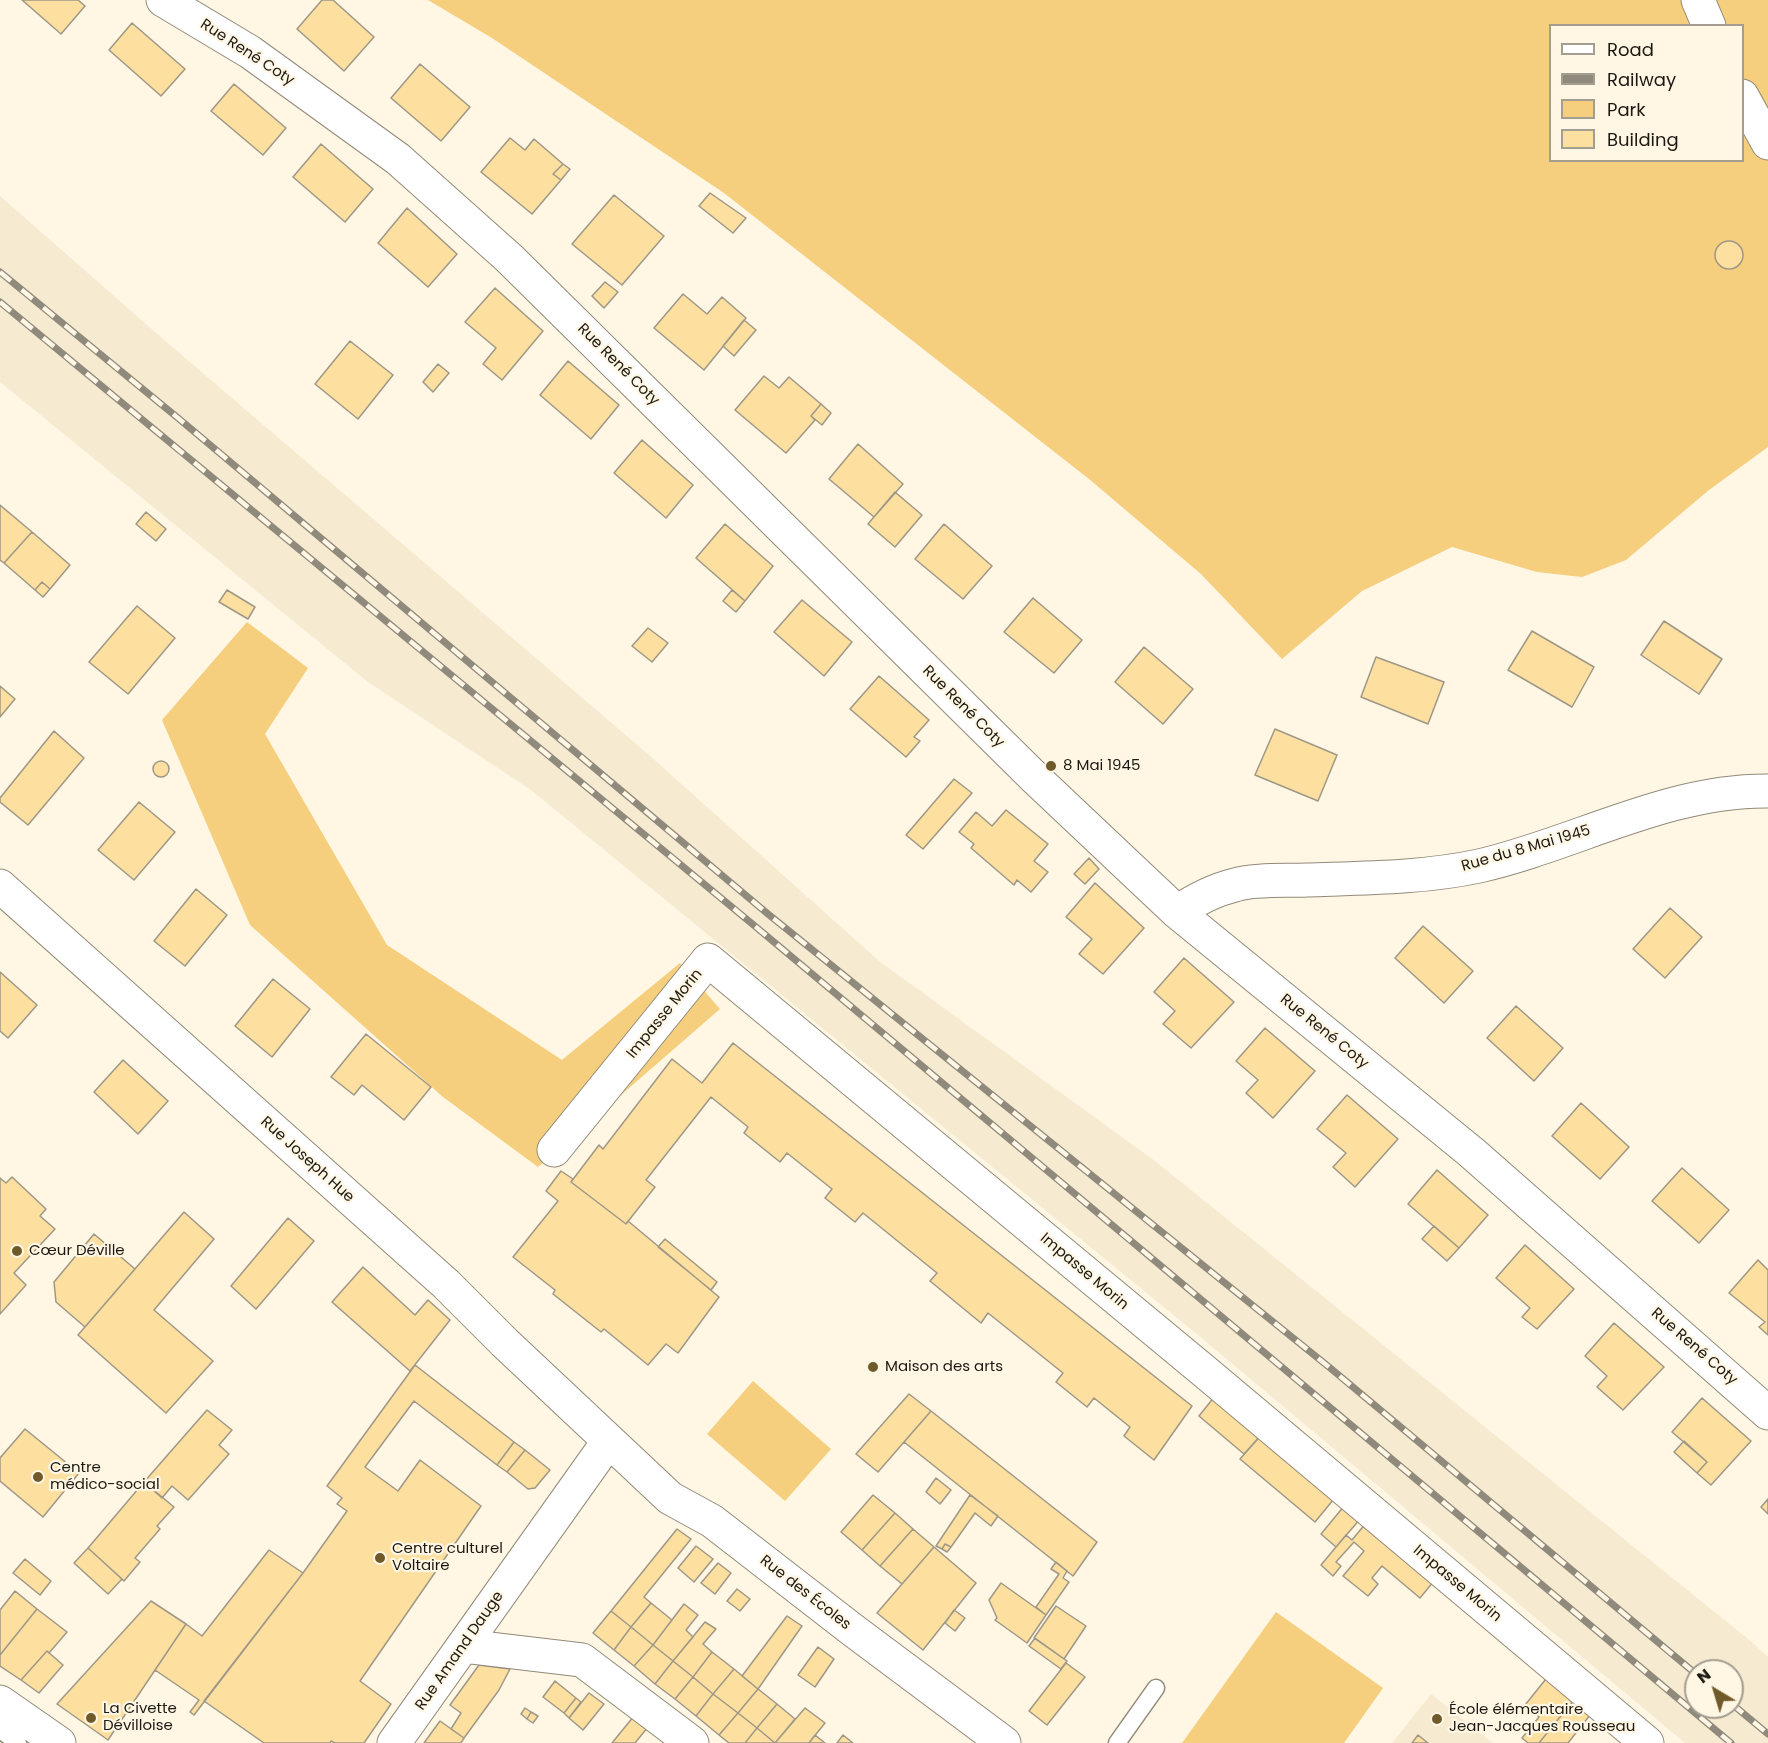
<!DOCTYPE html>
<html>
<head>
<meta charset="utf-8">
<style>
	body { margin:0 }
	#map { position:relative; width:1768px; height:1743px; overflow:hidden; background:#fff6e4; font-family:Poppins,sans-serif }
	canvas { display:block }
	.legend { position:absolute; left:1549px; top:24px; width:195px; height:138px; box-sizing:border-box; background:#fff6e4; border:2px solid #a49e90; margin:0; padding:8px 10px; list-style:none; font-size:18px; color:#1c1912 }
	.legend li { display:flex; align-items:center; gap:12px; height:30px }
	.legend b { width:30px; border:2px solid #a49e90 }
	.north { position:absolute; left:1684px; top:1659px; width:60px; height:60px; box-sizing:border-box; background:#fff6e4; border:2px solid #a49e90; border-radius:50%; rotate:322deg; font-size:16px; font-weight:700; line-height:24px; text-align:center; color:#1c1912 }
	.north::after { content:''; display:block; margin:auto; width:21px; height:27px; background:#705a29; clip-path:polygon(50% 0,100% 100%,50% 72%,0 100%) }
</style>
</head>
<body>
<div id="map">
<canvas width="1768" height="1743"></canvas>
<ul class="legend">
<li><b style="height:8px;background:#fff"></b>Road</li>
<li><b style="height:8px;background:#908a7d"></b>Railway</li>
<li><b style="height:16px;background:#f5cf7e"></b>Park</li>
<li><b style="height:16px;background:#fddf9f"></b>Building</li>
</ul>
<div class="north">N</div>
</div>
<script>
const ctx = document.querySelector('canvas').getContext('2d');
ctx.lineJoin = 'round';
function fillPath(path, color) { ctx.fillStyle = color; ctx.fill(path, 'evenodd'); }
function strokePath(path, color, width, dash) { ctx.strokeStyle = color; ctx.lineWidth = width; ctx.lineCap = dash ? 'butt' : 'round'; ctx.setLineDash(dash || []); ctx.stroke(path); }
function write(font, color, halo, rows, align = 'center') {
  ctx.font = font + ' Poppins,sans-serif'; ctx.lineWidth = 4.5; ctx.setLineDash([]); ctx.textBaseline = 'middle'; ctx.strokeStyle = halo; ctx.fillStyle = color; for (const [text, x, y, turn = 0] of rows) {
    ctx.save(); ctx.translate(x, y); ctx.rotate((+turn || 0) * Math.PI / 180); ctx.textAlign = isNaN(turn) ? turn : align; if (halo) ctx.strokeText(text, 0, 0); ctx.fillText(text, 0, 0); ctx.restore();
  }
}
const built = new Path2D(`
	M0,196L163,339L649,755L879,961L1155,1161L1753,1643L1768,1657V1743H1685L1198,1335L531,790L368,682L0,382ZM1696,1671H1732V1707H1696Z
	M1431,1694L1493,1743H1392Z`);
const green = new Path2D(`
	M428,0H1768V447L1709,490L1626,560L1582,577L1537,572L1452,547L1362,591L1282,659L1201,574L1089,479L724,193L492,38ZM1550,26H1742V160H1550Z
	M247,622L308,668L265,734L387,945L562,1060L680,963L720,1009L538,1167L443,1097L250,925L162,720Z
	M753,1381L831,1449L785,1501L707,1434Z
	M1276,1612L1383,1688L1344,1743H1182Z`);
const building = new Path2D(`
	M22,0H78L85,6L61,34Z
	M322,0H333L374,37L344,71L297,29Z
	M132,23L185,69L161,96L109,50Z
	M420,64L470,107L441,141L391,98Z
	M234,84L286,128L263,155L211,111Z
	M510,138L525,150L534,139L563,164L553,174L561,180L532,214L481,172Z
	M321,144L373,189L345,222L293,177Z
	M563,164L570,169L561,180L553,174Z
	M710,193L746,218L733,233L699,206Z
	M614,195L664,236L622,285L572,244Z
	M407,208L457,254L428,287L378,243Z
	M1715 255a14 14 0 1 1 28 0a14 14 0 1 1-28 0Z
	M605,282L618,292L604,308L592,296Z
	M495,288L543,331L502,380L483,364L496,348L465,322Z
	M683,294L707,314L722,297L746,318L704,370L654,328Z
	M744,320L756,330L734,356L723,346Z
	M350,341L393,375L358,419L315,384Z
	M568,361L619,405L591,439L540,395Z
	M438,364L449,373L433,392L423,382Z
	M764,376L779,388L789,377L821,404L811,416L815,420L786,453L735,410Z
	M821,404L831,413L822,425L811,416Z
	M642,440L693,485L666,518L614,473Z
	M858,444L903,484L874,517L829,479Z
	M895,492L922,515L895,547L868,524Z
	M0,505L32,532L4,563L0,560Z
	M146,512L166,529L156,541L136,524Z
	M725,524L773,566L745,601L696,558Z
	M944,524L992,566L963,599L915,559Z
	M32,532L70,565L50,589L42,582L35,590L4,563Z
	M42,582L50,589L43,597L35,590Z
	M227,590L255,607L248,619L219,602Z
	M732,590L745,601L736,612L723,601Z
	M1033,598L1082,640L1054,673L1004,632Z
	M802,600L852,642L824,676L774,632Z
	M137,606L175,638L128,694L89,662Z
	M1664,621L1722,659L1699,694L1641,655Z
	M648,628L668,643L652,662L632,646Z
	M1532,631L1594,667L1572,707L1508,670Z
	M1144,647L1193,689L1163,724L1115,682Z
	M1376,657L1444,682L1428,724L1361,697Z
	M879,676L929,720L914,737L920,741L906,757L850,709Z
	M0,686L15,699L0,717Z
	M1275,729L1337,755L1318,801L1255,775Z
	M54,731L84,758L28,825L0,802V798Z
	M153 769a8 8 0 1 1 16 0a8 8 0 1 1-16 0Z
	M954,779L972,793L923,849L906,835Z
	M139,802L175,832L134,880L98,850Z
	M1006,810L1048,844L1034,861L1048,872L1031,892L1017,880L1014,885L971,848L974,844L959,832L976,812L992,826Z
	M1089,858L1099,869L1085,884L1074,874Z
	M1095,883L1144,928L1103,974L1079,954L1092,939L1066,917Z
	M196,889L227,915L185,966L154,941Z
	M1670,908L1702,937L1665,978L1633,949Z
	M1423,926L1473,971L1444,1003L1395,958Z
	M1184,958L1234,1002L1191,1048L1163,1024L1175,1011L1154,992Z
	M0,972L37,1005L8,1038L0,1031Z
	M273,979L310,1009L272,1057L235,1026Z
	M1516,1006L1563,1048L1534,1081L1487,1038Z
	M1265,1028L1315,1071L1273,1118L1246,1093L1258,1080L1236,1061Z
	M366,1034L431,1087L404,1120L362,1085L354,1095L331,1077Z
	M733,1043L1192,1406L1154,1460L1124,1436L1130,1427L1094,1398L1087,1407L1056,1382L1063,1373L988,1313L981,1323L930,1281L937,1273L863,1213L855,1222L825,1198L832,1189L787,1153L780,1162L744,1133L748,1127L711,1097L646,1180L655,1187L626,1224L571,1182L599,1145L603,1149L672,1059L702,1083Z
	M123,1060L168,1101L138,1134L94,1092Z
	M1347,1095L1398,1139L1355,1187L1333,1167L1346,1153L1317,1129Z
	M1581,1103L1629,1147L1600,1179L1552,1136Z
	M1682,1168L1729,1210L1699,1243L1652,1201Z
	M1437,1170L1488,1215L1459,1248L1408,1204Z
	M561,1171L573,1179L571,1182L626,1224L628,1221L719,1297L678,1353L666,1344L648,1365L604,1329L601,1332L553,1294L555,1290L513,1257L558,1201L546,1191Z
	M12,1177L46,1209L40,1216L55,1229L14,1273L26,1285L0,1314V1178L6,1183Z
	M184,1212L214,1239L154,1310L213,1361L166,1413L78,1335Z
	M288,1218L314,1241L256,1309L231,1286Z
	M1434,1226L1459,1248L1447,1261L1422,1239Z
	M94,1234L135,1269L85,1327L56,1302L54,1282Z
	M665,1239L717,1282L711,1290L658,1247Z
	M1525,1245L1574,1289L1537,1329L1522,1317L1530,1308L1496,1278Z
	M1758,1260L1768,1270V1335L1759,1327L1765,1322L1729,1293Z
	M363,1267L415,1315L428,1300L450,1320L410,1371L332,1302Z
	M1614,1323L1664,1367L1623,1410L1597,1387L1607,1376L1585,1356Z
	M415,1365L514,1442L497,1465L414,1401L365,1467L398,1491L420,1460L481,1506L360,1681L391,1704L364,1743H335L331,1741L330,1743H264L204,1701L303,1573L347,1511L337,1504L342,1498L327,1486Z
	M909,1394L931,1411L878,1472L856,1454Z
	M1215,1396L1261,1435L1244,1454L1199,1416Z
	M1702,1398L1751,1441L1711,1485L1697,1473L1707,1462L1672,1432Z
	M207,1410L232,1430L219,1445L229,1454L188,1500L172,1486L162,1498L144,1482Z
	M931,1411L1097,1542L1073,1576L904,1442Z
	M25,1429L79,1473L43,1517L0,1481V1458Z
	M1264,1432L1338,1494L1315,1522L1240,1459Z
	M1684,1441L1707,1462L1697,1473L1674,1452Z
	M514,1442L525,1450L507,1472L497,1465Z
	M525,1450L550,1470L535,1488L528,1489L507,1472Z
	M936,1478L951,1490L940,1504L926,1492Z
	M144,1482L174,1507L157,1526L160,1529L135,1558L140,1562L124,1581L88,1548Z
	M873,1495L895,1513L862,1550L841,1532Z
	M970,1495L998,1516L991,1526L975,1513L951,1547L945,1544L942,1549L936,1546Z
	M1768,1499V1514L1761,1507Z
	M1345,1505L1361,1518L1336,1547L1321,1534Z
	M895,1513L913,1529L880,1566L862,1550Z
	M1366,1523L1434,1581L1420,1598L1382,1566L1372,1578L1378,1584L1368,1596L1343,1576L1364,1551L1354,1542L1336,1562L1341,1566L1333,1576L1321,1565L1346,1535L1352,1540Z
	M677,1529L691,1539L644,1597L651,1603L631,1627L611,1611Z
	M913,1529L934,1547L902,1584L880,1566Z
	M945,1544L951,1547L947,1552L942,1549Z
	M696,1546L713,1559L694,1582L678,1568Z
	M934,1547L976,1583L923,1650L877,1613Z
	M88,1548L122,1579L108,1594L74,1563Z
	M269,1550L303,1573L194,1715L190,1712L199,1700L155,1670L186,1624L202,1636Z
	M25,1559L51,1581L40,1595L13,1573Z
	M1056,1562L1067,1571L1063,1578L1069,1582L1046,1615L1036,1607L1059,1574L1051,1569Z
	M718,1563L731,1573L715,1594L701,1583Z
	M1001,1583L1046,1615L1027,1643L995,1620L997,1618L989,1600Z
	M737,1589L750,1599L740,1611L727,1601Z
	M15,1591L37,1609L0,1655V1610Z
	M151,1601L186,1624L108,1740L57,1704Z
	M651,1603L672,1620L653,1645L631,1627Z
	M684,1604L698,1615L686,1630L693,1637L673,1661L653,1645Z
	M1056,1606L1086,1626L1064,1659L1034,1638Z
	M37,1609L67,1632L49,1653L47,1651L21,1680L0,1666V1655Z
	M954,1610L965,1618L955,1631L945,1623Z
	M611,1611L631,1627L614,1650L593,1633Z
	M787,1616L802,1626L758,1689L742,1676Z
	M705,1622L716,1629L703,1644L712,1652L693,1677L673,1661Z
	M631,1627L653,1645L634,1666L614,1650Z
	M1035,1638L1067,1661L1061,1669L1029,1646Z
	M653,1645L673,1661L655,1684L634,1666Z
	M818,1647L834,1659L815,1687L798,1675Z
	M47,1651L63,1665L39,1693L21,1680Z
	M712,1652L734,1669L713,1694L693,1677Z
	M673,1661L693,1677L675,1699L655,1684Z
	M1066,1663L1085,1677L1047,1725L1029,1711Z
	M479,1665L510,1669L499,1690L464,1738L451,1729L461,1713L450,1705Z
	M734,1669L758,1689L738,1713L713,1694Z
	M1550,1674L1577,1696L1539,1743H1528L1522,1738L1539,1717L1525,1705Z
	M693,1677L713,1694L696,1716L675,1699Z
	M555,1681L576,1698L564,1713L543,1697Z
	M758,1689L777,1704L757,1728L738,1713Z
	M589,1693L604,1704L583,1730L569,1718Z
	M713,1694L738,1713L719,1735L696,1716Z
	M1577,1696L1594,1710L1568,1743H1539Z
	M576,1698L581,1702L569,1718L564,1713Z
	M777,1704L795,1719L775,1743L757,1728Z
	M525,1708L531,1712L527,1719L521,1714Z
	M805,1708L825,1723L809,1743H775Z
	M531,1712L538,1716L533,1723L527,1719Z
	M738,1713L757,1728L745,1743H729L719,1735Z
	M634,1716L648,1727L635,1743H612Z
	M440,1721L464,1738L461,1743H424Z
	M757,1728L775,1743H745Z
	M815,1735L825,1743H809Z
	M843,1735L853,1743H837Z
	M1418,1735L1428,1743H1412Z`);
const service = new Path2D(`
	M0,1730L18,1743
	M1117,1743L1156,1688`);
const minor = new Path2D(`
	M163,0L250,52L398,159L509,258L1035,778L1177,912L1471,1152L1768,1413
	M1698,0L1709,26
	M1742,96L1768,143
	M0,886L446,1284L504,1342L670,1498L712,1521L854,1631L1004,1743
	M1177,912C1195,900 1214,890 1235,885C1253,879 1287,881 1307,880C1364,878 1423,878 1479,866C1575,844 1667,790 1768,791
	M554,1150L708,960L1204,1371L1647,1743
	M464,1646L582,1660L692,1743
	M394,1743L608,1442`);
const secondary = new Path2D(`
	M0,1702L59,1743`);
const rail = new Path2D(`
	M0,272L178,418L768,914L1329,1367L1696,1674
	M0,302L756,927L1731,1743
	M1732,1704L1768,1734`);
const markers = [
	[1051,766,6,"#705a29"],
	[17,1251,6,"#705a29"],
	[873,1367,6,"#705a29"],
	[38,1477,6,"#705a29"],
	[380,1558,6,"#705a29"],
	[91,1718,6,"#705a29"],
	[1437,1719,6,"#705a29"]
];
const streetNames = [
	["Rue René Coty",247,53,33],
	["Rue René Coty",618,365,45],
	["Rue René Coty",963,707,45],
	["Rue du 8 Mai 1945",1526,849,-16],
	["Impasse Morin",665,1014,-51],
	["Rue René Coty",1324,1032,39],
	["Rue Joseph Hue",307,1160,42],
	["Impasse Morin",1084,1272,40],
	["Rue René Coty",1694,1347,41],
	["Impasse Morin",1457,1584,40],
	["Rue des Écoles",805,1593,38],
	["Rue Amand Dauge",460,1651,-55]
];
const poiNames = [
	["8 Mai 1945",1063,766],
	["Cœur Déville",29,1251],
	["Maison des arts",885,1367],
	["Centre",50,1468],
	["médico-social",50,1485],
	["Centre culturel",392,1549],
	["Voltaire",392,1566],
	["La Civette",103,1709],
	["Dévilloise",103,1726],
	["École élémentaire",1449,1710],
	["Jean-Jacques Rousseau",1449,1727]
];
fillPath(built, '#f6ead1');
fillPath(green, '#f5cf7e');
fillPath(building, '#fddf9f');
strokePath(building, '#9f9887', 1.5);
strokePath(service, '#928a7a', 19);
strokePath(minor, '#928a7a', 35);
strokePath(secondary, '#928a7a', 35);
strokePath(service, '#fff', 16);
strokePath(minor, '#fff', 33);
strokePath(secondary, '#fff', 33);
strokePath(rail, '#908a7d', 7);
strokePath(rail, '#fff6e4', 4.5, [14]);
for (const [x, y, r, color] of markers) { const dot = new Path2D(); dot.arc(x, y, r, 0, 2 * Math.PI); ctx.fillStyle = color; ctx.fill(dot); strokePath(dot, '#fff6e4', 2); }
write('15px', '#1c1912', '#fff6e4', streetNames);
write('15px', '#1c1912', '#fff6e4', poiNames, 'left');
</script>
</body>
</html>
